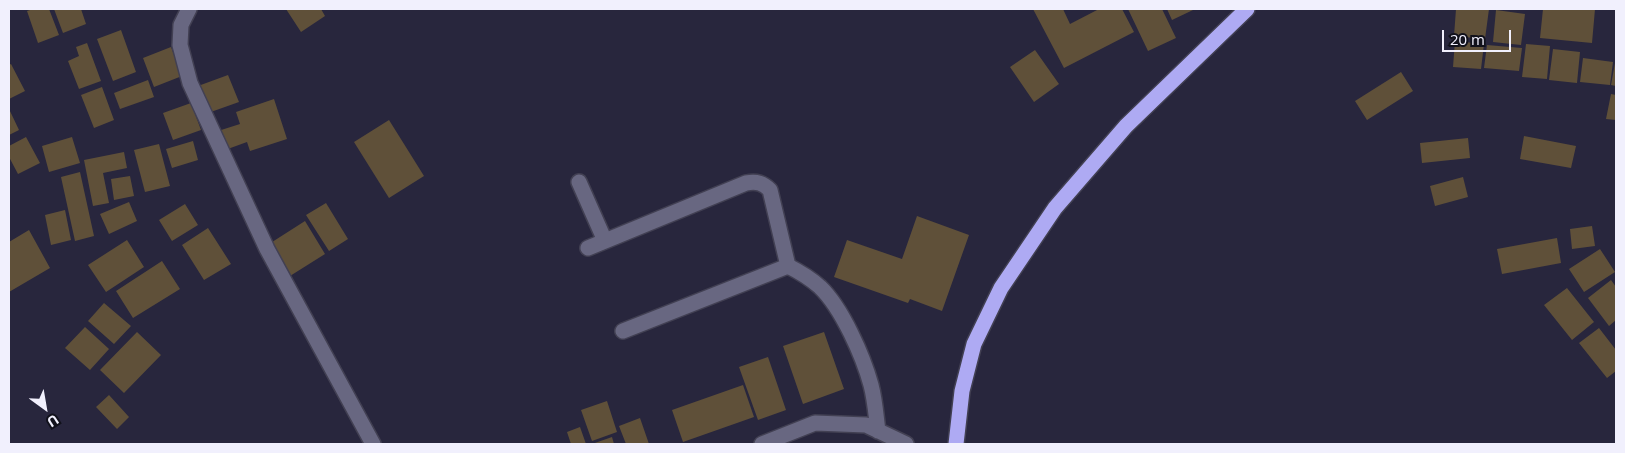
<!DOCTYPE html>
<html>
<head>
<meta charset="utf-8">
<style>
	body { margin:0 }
	#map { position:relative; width:1625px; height:453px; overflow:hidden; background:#28263d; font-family:"Open Sans",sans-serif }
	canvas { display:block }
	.frame { position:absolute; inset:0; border:10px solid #f1f0fd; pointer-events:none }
	.north { position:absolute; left:20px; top:383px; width:50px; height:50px; -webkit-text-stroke:4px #11111b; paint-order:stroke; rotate:148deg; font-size:14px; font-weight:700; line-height:20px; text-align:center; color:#f1f0fd }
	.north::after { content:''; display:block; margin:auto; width:18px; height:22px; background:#f1f0fd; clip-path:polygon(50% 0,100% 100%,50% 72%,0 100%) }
	.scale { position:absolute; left:1442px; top:30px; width:69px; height:22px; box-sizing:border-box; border:2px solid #f1f0fd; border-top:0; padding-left:6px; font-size:15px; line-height:18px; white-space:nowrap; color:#f1f0fd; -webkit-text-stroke:4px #11111b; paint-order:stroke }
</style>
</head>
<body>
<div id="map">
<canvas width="1625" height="453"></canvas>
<div class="frame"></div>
<div class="north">U</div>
<div class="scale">20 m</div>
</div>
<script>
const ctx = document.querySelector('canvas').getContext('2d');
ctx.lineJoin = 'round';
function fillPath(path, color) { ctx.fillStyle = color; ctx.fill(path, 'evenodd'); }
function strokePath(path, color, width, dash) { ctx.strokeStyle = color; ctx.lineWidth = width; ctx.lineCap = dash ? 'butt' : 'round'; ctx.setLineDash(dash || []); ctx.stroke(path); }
const building = new Path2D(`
	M33,9H49L59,35L38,43L27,11Z
	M54,9H81L86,24L63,33Z
	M286,9H321L325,16L301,32Z
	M1033,9H1063L1070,24L1099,9H1122L1134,32L1064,68Z
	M1128,9H1162L1176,38L1148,51Z
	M1167,9H1192L1193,10L1172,20Z
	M1456,9H1489L1485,39L1454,36Z
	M1543,9H1595L1592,43L1540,38Z
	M1496,10L1525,14L1521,45L1493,42Z
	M121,30L136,72L113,81L97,39Z
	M1455,41L1484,44L1481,69L1453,67Z
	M87,43L101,81L79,89L68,61L79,56L76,47Z
	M1526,44L1550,46L1547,79L1522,77Z
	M1487,45L1522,48L1519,71L1484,68Z
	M171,47L182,76L154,87L143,58Z
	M1553,49L1580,52L1577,83L1549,80Z
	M1035,50L1059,84L1034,102L1010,67Z
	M1583,58L1613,62L1610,85L1580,82Z
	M1615,63H1616V86L1611,85Z
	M11,64L25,91L9,99V65Z
	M1401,72L1413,91L1367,120L1355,101Z
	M228,75L239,102L208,113L198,86Z
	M148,80L154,97L120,109L114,93Z
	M102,87L114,120L94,128L81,95Z
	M1611,94L1616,95V120L1606,119Z
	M274,99L287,139L250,151L247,142L225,150L218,131L240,124L236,112Z
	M191,103L201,130L173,140L163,113Z
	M9,109L19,130L9,135Z
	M389,120L424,176L389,198L354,142Z
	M1524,136L1576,146L1571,168L1520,159Z
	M26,137L40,163L18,174L9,157V146Z
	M72,137L80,163L49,172L42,146Z
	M1468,138L1470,158L1422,163L1420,143Z
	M193,141L198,160L172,168L166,149Z
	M159,144L170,186L145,192L134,150Z
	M124,152L127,168L103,173L109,203L93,206L84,160Z
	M80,172L94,236L75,241L61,177Z
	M130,176L134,196L114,200L111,179Z
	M1463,177L1468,197L1435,206L1430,186Z
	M129,202L137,221L109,234L100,214Z
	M326,203L348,239L329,251L306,215Z
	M185,204L198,225L172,241L159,220Z
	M65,210L71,240L51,245L45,215Z
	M917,216L969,235L942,311L910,299L908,303L834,277L847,240L902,259Z
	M305,221L325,254L290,276L269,244Z
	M1592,226L1595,246L1572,249L1570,229Z
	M208,228L231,264L204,280L182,245Z
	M29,230L50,268L9,292V242Z
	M1557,238L1561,263L1502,274L1497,249Z
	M127,240L144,267L106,292L88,265Z
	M1600,249L1615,272L1584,292L1569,269Z
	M162,261L180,289L133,318L116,291Z
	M1611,280L1616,287V320L1609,326L1588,298Z
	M1567,288L1594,322L1572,340L1544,305Z
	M104,303L131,326L114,344L88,321Z
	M85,327L109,349L90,370L65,348Z
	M1599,328L1616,350V371L1607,378L1579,343Z
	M137,332L161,355L124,393L100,370Z
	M824,332L844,389L803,404L783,346Z
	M768,357L786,410L758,420L739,367Z
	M743,385L754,417L683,442L672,410Z
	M109,395L129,417L117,429L96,407Z
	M607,401L617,432L592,441L581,410Z
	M640,418L649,444H626L619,426Z
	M580,427L586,444H571L567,432Z
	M612,437L614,444H592Z`);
const minor = new Path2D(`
	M189,9L181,25L180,45L190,83L267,249L373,444
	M579,182L605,241
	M588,248L746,183C757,181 763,183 770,190L788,266
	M623,331L788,266C800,272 810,278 820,287C842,308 863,356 871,385C875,400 876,416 878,431
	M762,444L815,423L866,425L906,444`);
const highway = new Path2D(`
	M956,444L962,391L974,344L1001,288L1055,208L1126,126L1247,9`);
fillPath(building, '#5f5039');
strokePath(minor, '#424053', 18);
strokePath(highway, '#424053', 18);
strokePath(minor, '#686781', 15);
strokePath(highway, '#aeaaf3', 15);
</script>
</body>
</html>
